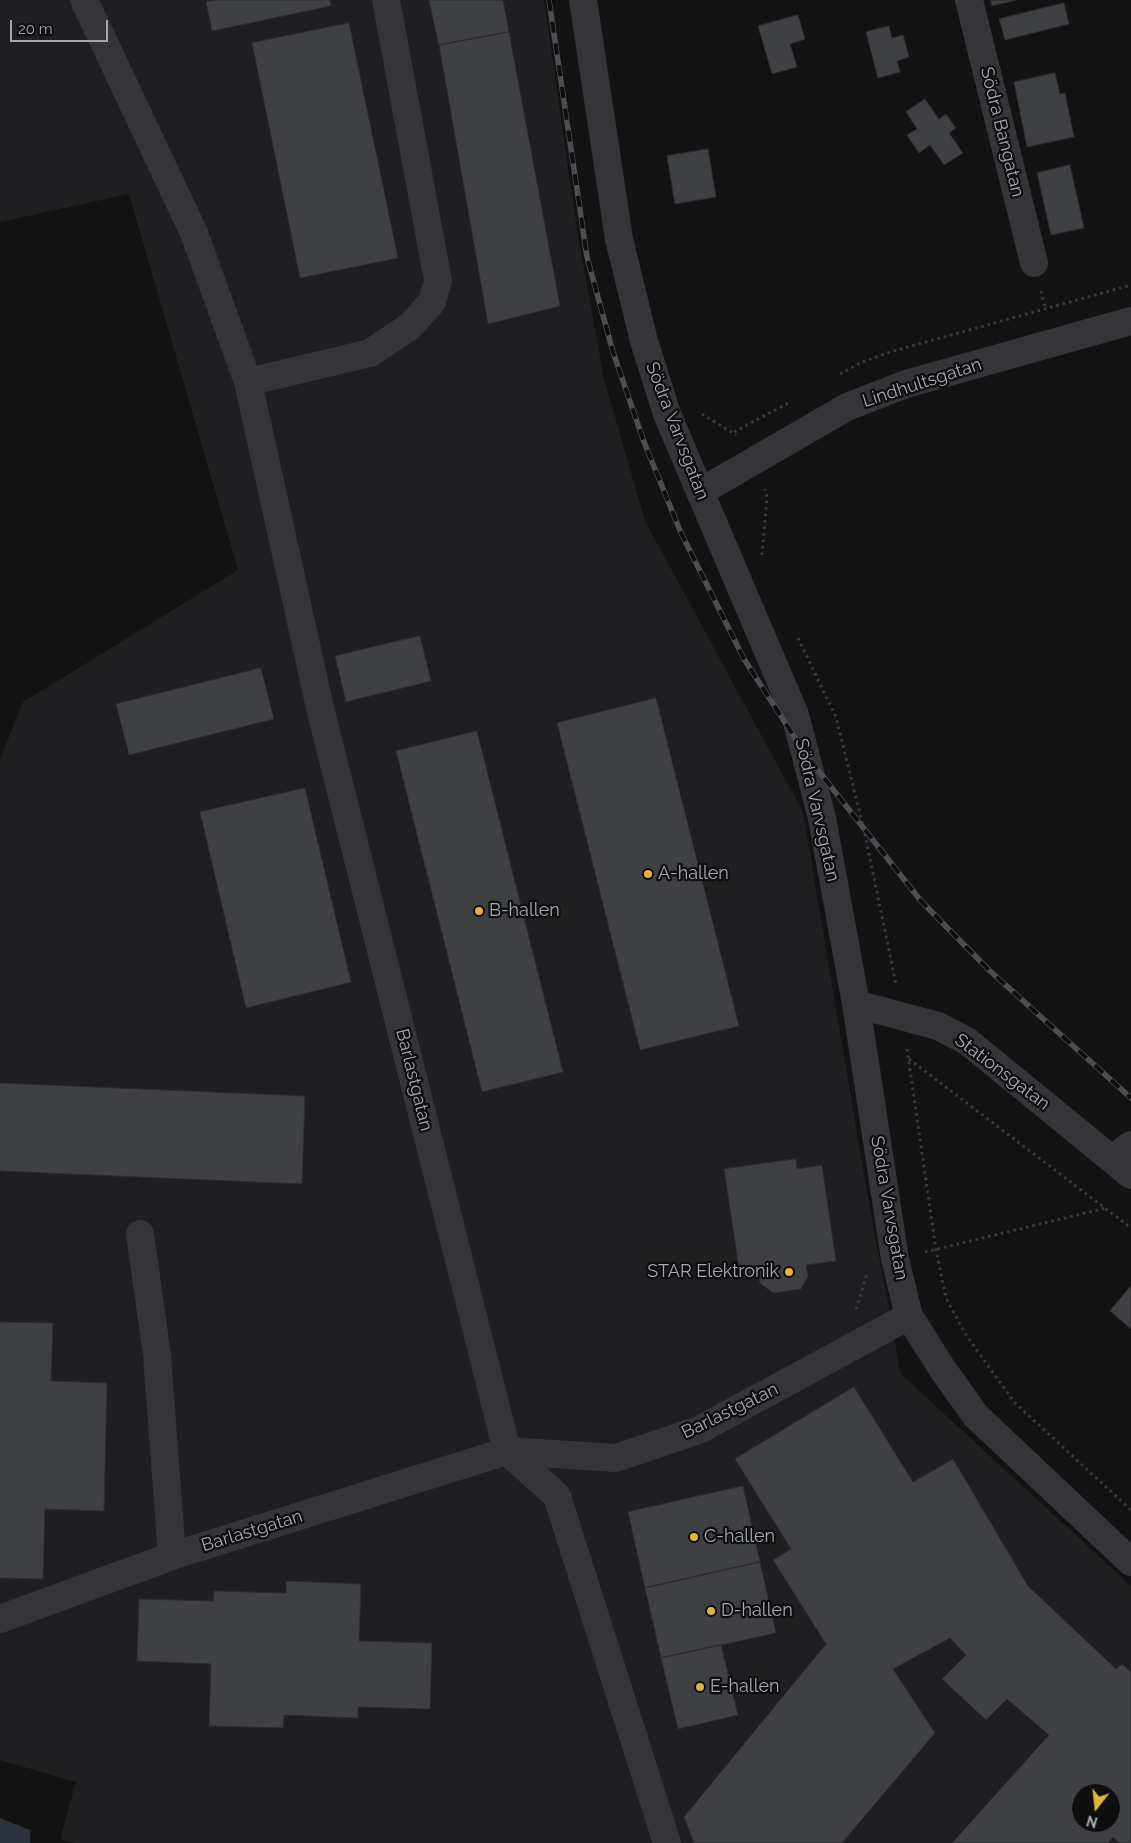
<!DOCTYPE html>
<html>
<head>
<meta charset="utf-8">
<style>
	body { margin:0 }
	#map { position:relative; width:1131px; height:1843px; overflow:hidden; background:#131314; font-family:Raleway,sans-serif }
	canvas { display:block }
	.north { position:absolute; left:1071px; top:1783px; width:50px; height:50px; box-sizing:border-box; background:#0e0e0f; border:1px solid #4a4c51; border-radius:50%; rotate:196deg; font-size:14px; font-weight:700; line-height:20px; text-align:center; color:#a5a9b3 }
	.north::after { content:''; display:block; margin:auto; width:18px; height:22px; background:#e2b33c; clip-path:polygon(50% 0,100% 100%,50% 72%,0 100%) }
	.scale { position:absolute; left:10px; top:20px; width:98px; height:22px; box-sizing:border-box; border:2px solid #a5a9b3; border-top:0; padding-left:6px; font-size:15px; line-height:18px; white-space:nowrap; color:#a5a9b3; -webkit-text-stroke:4px #0e0e0f; paint-order:stroke }
</style>
</head>
<body>
<div id="map">
<canvas width="1131" height="1843"></canvas>
<div class="north">N</div>
<div class="scale">20 m</div>
</div>
<script>
const ctx = document.querySelector('canvas').getContext('2d');
ctx.lineJoin = 'round';
function fillPath(path, color) { ctx.fillStyle = color; ctx.fill(path, 'evenodd'); }
function strokePath(path, color, width, dash) { ctx.strokeStyle = color; ctx.lineWidth = width; ctx.lineCap = dash ? 'butt' : 'round'; ctx.setLineDash(dash || []); ctx.stroke(path); }
function write(font, color, halo, rows, align = 'center') {
  ctx.font = font + ' Raleway,sans-serif'; ctx.lineWidth = 4.5; ctx.setLineDash([]); ctx.textBaseline = 'middle'; ctx.strokeStyle = halo; ctx.fillStyle = color; for (const [text, x, y, turn = 0] of rows) {
    ctx.save(); ctx.translate(x, y); ctx.rotate((+turn || 0) * Math.PI / 180); ctx.textAlign = isNaN(turn) ? turn : align; if (halo) ctx.strokeText(text, 0, 0); ctx.fillText(text, 0, 0); ctx.restore();
  }
}
const built = new Path2D(`
	M0,0H544L577,230L604,379L645,521L803,812L866,1187L901,1374L1131,1586V1843H74L60,1839L76,1782L0,1760V759L23,702L238,570L129,194L0,222ZM1081,1793H1111V1823H1081Z`);
const water = new Path2D(`
	M0,1818L30,1830V1843H0Z`);
const building = new Path2D(`
	M214,0H330L331,6L212,31L206,2Z
	M429,0H503L509,32L439,45Z
	M991,0H1017L992,6Z
	M1064,3L1069,24L1005,40L999,19Z
	M798,15L805,39L790,44L797,67L772,74L758,26Z
	M349,23L398,258L300,278L252,43Z
	M889,26L892,38L903,35L909,57L897,61L900,72L878,78L866,32Z
	M509,32L560,306L488,324L439,45Z
	M1055,73L1060,94L1065,93L1074,137L1027,147L1014,82Z
	M925,99L939,119L946,114L956,128L949,133L963,153L944,165L930,145L919,153L907,135L917,129L906,112Z
	M708,149L716,197L675,204L667,156Z
	M1070,165L1084,228L1051,235L1037,173Z
	M420,636L431,681L346,702L335,656Z
	M261,668L274,719L129,755L116,704Z
	M656,698L739,1026L640,1050L557,723Z
	M477,731L563,1072L482,1092L396,751Z
	M305,788L351,982L246,1008L200,812Z
	M0,1083L305,1096L302,1184L0,1171Z
	M796,1159L797,1169L822,1165L836,1261L806,1265L808,1276L801,1289L773,1293L760,1283L759,1272L740,1275L724,1169Z
	M1131,1286V1329L1110,1311Z
	M0,1322L53,1323L51,1381L107,1383L104,1511L45,1509L43,1579L0,1578Z
	M854,1387L913,1482L953,1459L1028,1586L1116,1669L1122,1664L1131,1672V1843H1119L1113,1837L1108,1843H952L1049,1735L1007,1699L986,1720L942,1679L966,1655L950,1638L893,1669L935,1733L842,1843H694L684,1817L826,1644L773,1560L791,1549L735,1459ZM1081,1793H1111V1823H1081Z
	M743,1486L760,1562L645,1588L628,1512Z
	M760,1562L776,1633L661,1658L645,1588Z
	M286,1581L361,1584L359,1641L432,1643L430,1709L358,1707V1718L284,1715L283,1728L209,1726L211,1664L137,1661L139,1599L213,1601L214,1591L286,1593Z
	M721,1645L738,1715L678,1729L661,1658Z`);
const path = new Path2D(`
	M1041,291L1046,310
	M840,374L860,363L890,352L1131,285
	M702,414L736,435
	M734,432L788,403
	M762,555L767,498L765,489
	M798,638L836,717L864,830L896,984
	M907,1049L936,1250L946,1298L966,1335L1014,1402L1131,1510
	M909,1059L1131,1228
	M925,1252L1106,1208
	M856,1309L867,1274`);
const minor = new Path2D(`
	M84,0L194,233L248,382L320,708L507,1451L557,1496L667,1843
	M583,0L619,239L644,341L667,414L795,715L822,818L856,1004L895,1259L909,1316L941,1367L976,1416L1131,1562
	M969,0L1034,263
	M248,382L370,353L409,327L432,302L438,281L386,0
	M700,492L847,407L906,384L1131,321
	M856,1004L938,1026L967,1041L1131,1175
	M1112,1159L1131,1145
	M140,1234L157,1355L172,1556
	M0,1619L172,1556L507,1451L616,1458L699,1430L909,1316`);
const rail = new Path2D(`
	M549,0L587,257L613,352L644,442L681,533L744,659L806,755L921,901L990,971L1131,1098`);
const markers = [
	[648,874,5,"#e2b33c"],
	[479,911,5,"#e2b33c"],
	[789,1272,5,"#e2b33c"],
	[694,1537,5,"#e2b33c"],
	[711,1611,5,"#e2b33c"],
	[700,1687,5,"#e2b33c"]
];
const streetNames = [
	["Södra Bangatan",1002,132,76],
	["Lindhultsgatan",922,383,-18],
	["Södra Varvsgatan",677,431,69],
	["Södra Varvsgatan",817,810,77],
	["Stationsgatan",1002,1072,37],
	["Barlastgatan",414,1080,76],
	["Södra Varvsgatan",889,1208,80],
	["Barlastgatan",730,1411,-26],
	["Barlastgatan",252,1531,-17]
];
const poiNames = [
	["A-hallen",658,874],
	["B-hallen",489,911],
	["STAR Elektronik",779,1272,"right"],
	["C-hallen",704,1537],
	["D-hallen",721,1611],
	["E-hallen",710,1687]
];
fillPath(built, '#1f1f21');
fillPath(water, '#2c3239');
fillPath(building, '#3f4044');
strokePath(building, '#2d2d30', 1);
strokePath(path, '#3a3b40', 3, [2.5, 4]);
strokePath(minor, '#343439', 28);
strokePath(rail, '#4d4e53', 5.5);
strokePath(rail, '#0e0e0f', 4, [11]);
for (const [x, y, r, color] of markers) { const dot = new Path2D(); dot.arc(x, y, r, 0, 2 * Math.PI); ctx.fillStyle = color; ctx.fill(dot); strokePath(dot, '#0e0e0f', 2); }
write('18px', '#a5a9b3', '#0e0e0f', streetNames);
write('18px', '#a5a9b3', '#0e0e0f', poiNames, 'left');
</script>
</body>
</html>
